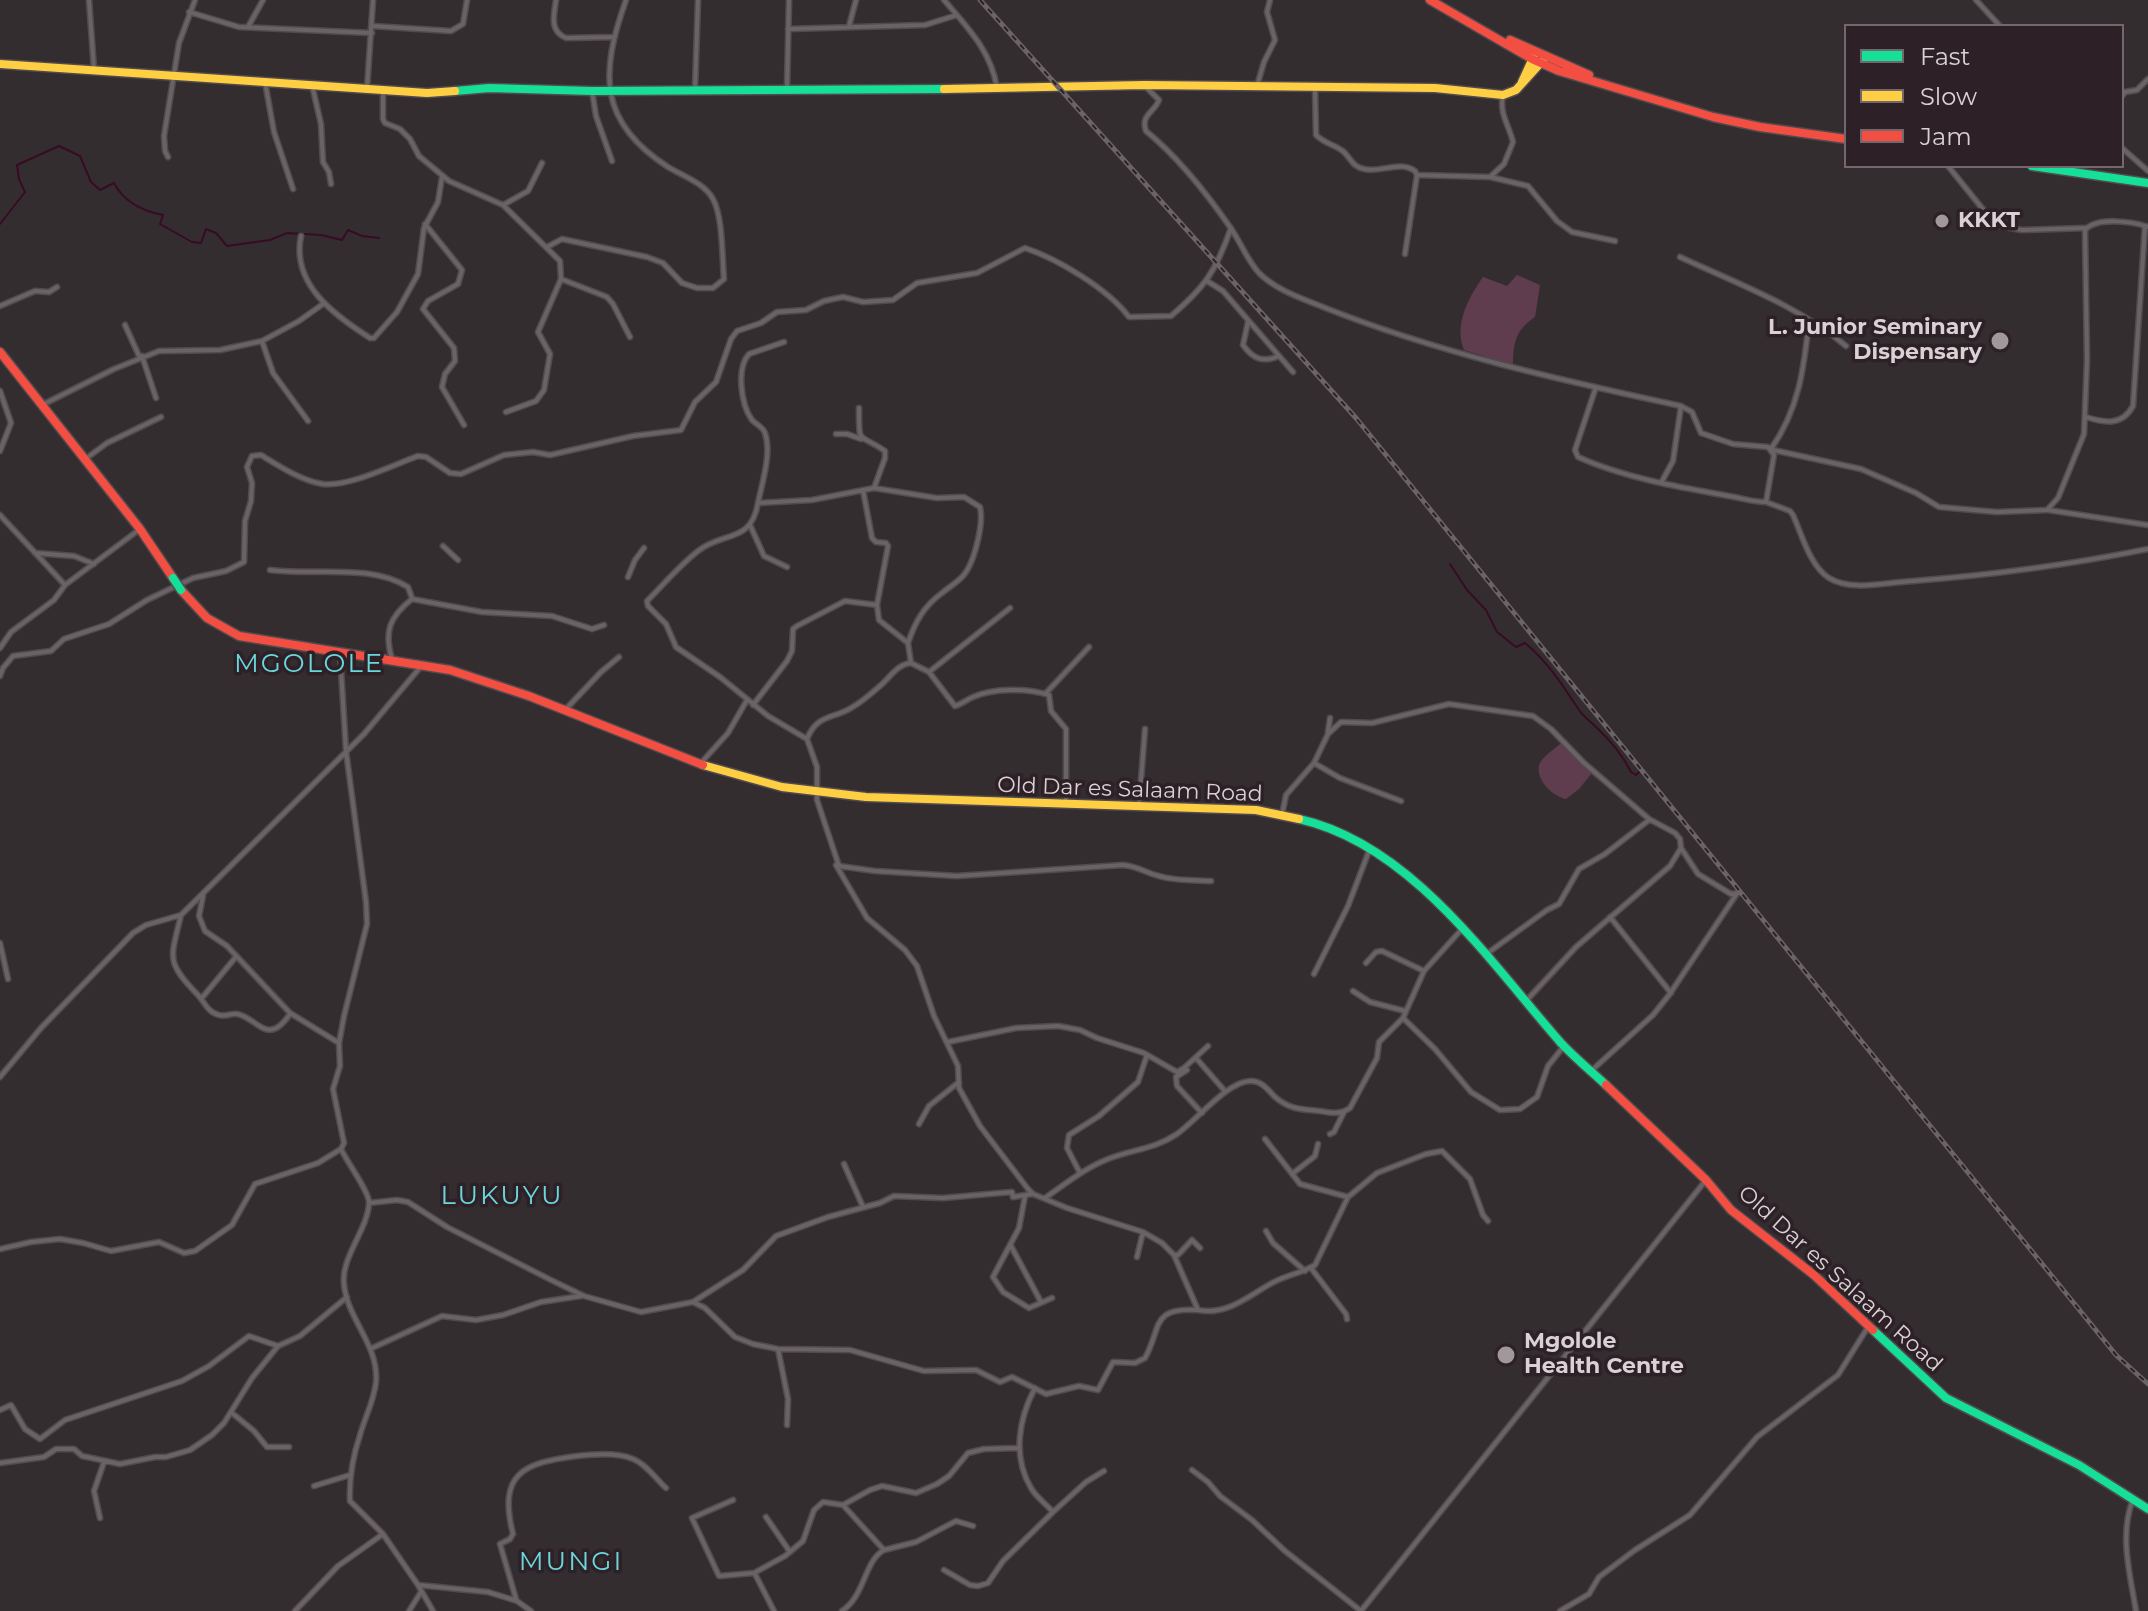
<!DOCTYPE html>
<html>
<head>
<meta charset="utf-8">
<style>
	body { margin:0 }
	#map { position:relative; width:2148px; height:1611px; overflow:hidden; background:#342d30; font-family:Montserrat,sans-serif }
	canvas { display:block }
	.legend { position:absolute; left:1844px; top:24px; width:280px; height:144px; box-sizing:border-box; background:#2d2026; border:2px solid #72676c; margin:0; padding:10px 14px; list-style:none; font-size:24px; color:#dad1d5 }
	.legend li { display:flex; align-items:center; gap:16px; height:40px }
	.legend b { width:40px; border:2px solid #72676c }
</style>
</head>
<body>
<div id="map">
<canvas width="2148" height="1611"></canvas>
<ul class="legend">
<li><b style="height:10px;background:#16e098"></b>Fast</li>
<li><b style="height:10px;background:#ffcf43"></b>Slow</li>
<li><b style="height:10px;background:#f24e42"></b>Jam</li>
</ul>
</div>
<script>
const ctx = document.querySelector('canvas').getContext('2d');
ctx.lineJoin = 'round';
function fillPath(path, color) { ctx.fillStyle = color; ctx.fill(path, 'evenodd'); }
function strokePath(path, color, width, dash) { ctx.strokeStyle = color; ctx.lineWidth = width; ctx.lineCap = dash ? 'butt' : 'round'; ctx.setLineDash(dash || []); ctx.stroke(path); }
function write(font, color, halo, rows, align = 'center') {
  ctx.font = font + ' Montserrat,sans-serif'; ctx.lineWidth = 7; ctx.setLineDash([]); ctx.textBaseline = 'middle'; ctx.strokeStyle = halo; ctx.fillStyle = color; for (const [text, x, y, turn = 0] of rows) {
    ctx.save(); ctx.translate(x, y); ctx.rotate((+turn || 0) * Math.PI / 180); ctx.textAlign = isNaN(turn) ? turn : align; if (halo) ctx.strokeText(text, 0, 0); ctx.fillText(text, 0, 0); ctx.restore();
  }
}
const green = new Path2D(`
	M1517,275L1540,285L1535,317C1515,330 1513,344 1513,367L1486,362L1484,356L1464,350C1454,325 1468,298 1483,277L1507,286Z
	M1561,743L1592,773L1579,789L1566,799C1554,797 1536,781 1539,766C1540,758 1555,749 1561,743Z`);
const stream = new Path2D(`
	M0,224L25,192L19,179L17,165L59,146L80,156L91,182L100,190L114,183C124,202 142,211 163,215L160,224L192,242L201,243L206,229L216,233L227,246L270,240L287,233L321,235L342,240L348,230L362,236L379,238
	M1450,564L1467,590L1486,610L1497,632L1516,647L1525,643C1549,663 1563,686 1579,710C1582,715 1591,722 1596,727C1609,739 1623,756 1631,772L1636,775L1640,771`);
const street = new Path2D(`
	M89,0L94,69
	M556,0C554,15 549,31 566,38L615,37
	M944,0C968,28 991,51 997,88
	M1976,0L2000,26
	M189,12L239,27L372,33
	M372,26L451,31L463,24L467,0
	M849,26L856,0
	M248,27L263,0
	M788,29L925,25L957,15
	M265,82L274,132L293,189
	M312,85L321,124L323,162L329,172L331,184
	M1257,86L1264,62L1275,40L1267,12L1270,0
	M1146,87L1159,100C1155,112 1140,115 1146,131C1179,158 1205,191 1230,227C1240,241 1247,260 1259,273C1276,290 1301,298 1323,307C1438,353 1560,380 1681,406L1692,412L1701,433L1733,444L1768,447L1774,455L1766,502L1790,511L1793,515C1802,535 1810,566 1829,578C1852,592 1887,582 1913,581C1992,575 2069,565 2148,549
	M1315,87L1316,135C1325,144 1336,145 1344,152C1351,159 1353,167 1364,169C1381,173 1400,160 1415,171L1417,175L1405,254
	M367,89L373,0
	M695,89L698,0
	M787,89L789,0
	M383,91V119L385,123L400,129L410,139L419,156L449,181L503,205L560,261L561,279L538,332L550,354L544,390L536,401L506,412
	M592,91L596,116L612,161
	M2122,96L2125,92L2137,90L2148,79
	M2122,148L2148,171
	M168,157L165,151L164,136L179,43L195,0
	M1948,166L1990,218L2000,226L2022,230L2086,228
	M1417,175L1490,177L1504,164L1513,142C1509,125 1499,114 1503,95
	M1490,177L1528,186L1557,221L1572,232L1615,241
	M503,205L528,191L542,163
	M425,224L462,270L458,284L428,301L423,309L454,348L455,361L445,374L442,387L464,425
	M301,236C291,284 334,315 370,338H374L397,312L418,274L424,228L438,202L442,177
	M547,247L562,239L647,257L663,263L682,283L697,288H713L724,279C722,257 723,217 713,199C704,183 683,176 668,167C598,122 600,73 626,0
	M1680,257C1736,283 1799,306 1846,346
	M561,279L607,297L613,304L630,337
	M1207,281L1223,291L1293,372
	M0,306L35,291L49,292L57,287
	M1248,322L1243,345C1253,359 1263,363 1279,356
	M125,325L140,358
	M262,341L273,373L308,421
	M142,356L156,398
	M1596,387L1575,450L1578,457C1625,478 1678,487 1729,496C1742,498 1752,502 1766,502
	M0,391L11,423L0,451
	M42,405L114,369L159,351L220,350L262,341L299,321L323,304
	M859,408C859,447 858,432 885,451V458L874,488
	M2086,417C2105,423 2122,426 2133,406L2145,226
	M836,434H847L861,439
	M1771,449C1799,409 1804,368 1809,321
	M1773,450L1861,469L1916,493L1939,507L1997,512L2047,510L2058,498L2084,434L2087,360L2085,230C2097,217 2132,221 2148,227
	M84,460L107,443L161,417
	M1661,483L1673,461L1681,406
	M863,490L872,538L876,542L886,543L888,546L877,605L879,620L908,643L911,663
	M758,503C762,483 772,453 765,433C763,427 757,425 752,420C741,405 736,368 749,354L784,342
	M2048,510L2148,525
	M0,515L65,585
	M750,525L764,556L787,567
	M443,546L458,560
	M35,553L74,556L94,564
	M270,570C314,576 369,563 408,587L412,598
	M628,577L635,560L644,548
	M412,599L482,612L552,616L592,629L604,625
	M908,643C915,622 924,606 942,593C948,588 956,583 962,577C974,565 984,524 980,507L964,497L937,498L874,488L812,500L758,503C751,544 723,531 698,551C680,565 663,585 647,601L648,606L666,624L676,647L720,677L768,716L807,739L817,767V800L839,866L836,865L867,918L905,950L917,966L934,1016L958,1066L959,1088L980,1126L1028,1189L1033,1194L1067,1208L1143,1232L1162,1243L1174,1255L1198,1310C1228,1316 1249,1295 1274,1282C1287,1275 1302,1273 1315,1265L1348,1197L1377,1173L1426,1154L1442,1151L1470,1179L1483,1215L1488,1221
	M0,648L11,632L54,600L65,585L140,529
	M340,653L346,751L366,902L367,924L344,1016L339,1043L340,1066L333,1089L344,1143L341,1149C347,1162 370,1193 369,1203C368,1229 341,1257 344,1284C347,1319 379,1345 376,1382C374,1401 365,1417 360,1435C353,1456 349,1479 350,1501L383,1534L418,1585L488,1592L517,1601L531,1611
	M392,659C384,632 389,617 412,599
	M929,672L955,706C962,704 966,700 973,697C993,688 1028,688 1049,695L1051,711L1066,729V805
	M0,676L3,668L13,656L51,651L64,639L109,624L147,600L193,578L226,571L244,562L245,521L251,501L252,483L247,467L252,456L261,455C279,466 302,481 323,484C349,487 393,465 418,456L426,457L450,473L461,474L504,455L533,452L550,455L633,436L681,430L695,402L716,382L731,339L737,331L761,323L777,312L806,310L824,301L843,297L863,302L893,300L917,283L977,273L1025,248C1058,259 1108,289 1129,317L1171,316C1205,287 1216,271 1231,228
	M1046,693L1089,647
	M753,705L787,661L792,651L793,629L797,626L845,601L877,605
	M565,710L601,672L619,657
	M1328,732L1330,718
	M807,739C817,714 833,719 851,708C862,702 872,693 881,685C891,676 898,664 911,663L929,672L1010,608
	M1314,763L1340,778L1401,801
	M700,764L728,733L747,700
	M1139,806L1145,729
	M1282,815L1286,795L1314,763L1328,734L1341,722L1372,723L1449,704L1533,716L1551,729L1584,763L1649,819L1675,833L1680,839L1681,848L1698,874L1731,894L1739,893
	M839,866L875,871L957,876L1123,865C1141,867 1145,873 1159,876C1175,881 1194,880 1211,881
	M203,896L199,916L205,931L227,946L290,1013L339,1043
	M181,915C171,958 165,961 197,994C204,1001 208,1013 219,1015C225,1017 231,1013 237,1014C257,1017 267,1048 290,1014
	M1610,917L1671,993
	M0,943L8,979
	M1485,955L1547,910L1559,904L1579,869L1605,854L1649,820
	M1366,963L1376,952L1382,951L1424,971
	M1314,974L1348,906L1369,851
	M1353,991L1370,1002L1405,1011
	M201,999L235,958
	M1526,1001L1576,947L1670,866L1681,848
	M1403,1018L1435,1049L1471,1092L1500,1110L1520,1109L1537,1097L1548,1066L1564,1046
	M948,1042L1016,1028L1058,1026L1080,1030L1097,1038L1144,1053L1177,1072L1184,1068L1208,1046
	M1196,1058L1224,1090
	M1187,1070L1176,1077L1177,1086L1202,1113
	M1591,1071L1653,1015L1669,995L1736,895
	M0,1077L41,1028L133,933L146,925L181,915L364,734L423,664
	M919,1124L929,1106L959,1082
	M1330,1134L1334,1132L1344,1112
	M1265,1139L1300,1184L1348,1197
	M844,1164L863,1207
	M1080,1173L1067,1148L1069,1135L1099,1116L1138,1082L1147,1055
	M1292,1174L1315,1156L1318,1144
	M1025,1196L1019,1228L993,1277L1003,1292L1029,1308L1052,1298
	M1045,1198C1065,1184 1085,1168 1108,1159C1133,1149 1153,1150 1177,1134C1198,1119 1227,1082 1250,1081C1261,1080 1268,1090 1275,1097C1290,1110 1302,1109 1320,1111C1332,1113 1340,1115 1350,1108L1377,1058L1379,1042L1403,1018L1424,971L1462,929
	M369,1203L397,1200L408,1202L447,1227L551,1280L584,1296L641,1312L693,1302L743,1270L776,1236L828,1217L880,1203L894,1196L943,1198L1012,1192L1013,1197L1032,1194
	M1266,1231L1273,1243L1305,1271
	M1011,1246L1041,1302
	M0,1249L31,1242L60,1239L83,1243L111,1251L159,1242L184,1253L195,1251L232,1225L255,1184L318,1163L341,1149
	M1174,1255H1178L1192,1240L1200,1248
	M1137,1257L1143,1232
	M1311,1268L1346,1314L1347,1319
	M693,1302L705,1308L735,1337L753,1344L778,1349L850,1350L924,1371L976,1370L1000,1382L1012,1377L1046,1394L1079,1386L1098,1390L1113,1362L1135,1363L1145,1358C1162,1328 1150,1307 1198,1310
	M370,1349L442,1316L476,1320L503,1315L541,1302L581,1296
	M778,1349L788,1399L787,1425
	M0,1410L11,1405L25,1429L40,1439L65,1420L182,1381L209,1366L249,1336L278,1346L300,1336L347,1297
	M232,1413L254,1431L267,1447H289
	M0,1463L44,1457L56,1449H74L82,1456L120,1464L155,1457H166L190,1450L212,1435L224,1423L252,1378L278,1346
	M1192,1470L1208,1482L1220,1496L1252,1520L1285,1551L1361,1611
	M314,1486L350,1475
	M2133,1499C2119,1535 2130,1574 2136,1611
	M733,1500L692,1518L719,1576L754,1573L785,1556L803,1541L814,1510L823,1502L843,1505L884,1550L916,1542L956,1521L973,1526
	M843,1505L870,1490L882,1486L916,1493L937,1484L949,1476L968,1453L984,1449L1019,1448
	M1053,1512L1086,1482L1104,1471
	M766,1517L790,1552
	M100,1518L94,1491L104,1462
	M944,1570L970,1585L978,1586L988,1583L1003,1561L1053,1512C1046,1504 1036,1497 1031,1488C1012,1456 1019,1418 1035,1388
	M755,1574L774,1611
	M418,1585L433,1611
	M516,1599L500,1544L510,1539L513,1534C498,1474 522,1463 577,1456C594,1454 617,1452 633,1459C646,1464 656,1479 666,1488
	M295,1611L338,1566L383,1534
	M409,1611L421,1592
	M842,1611C865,1596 864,1561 884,1550
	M1361,1611L1706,1180
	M1560,1611L1589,1594L1599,1577L1635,1550L1690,1515L1757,1437L1838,1375L1868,1327`);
const fast = new Path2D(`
	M455,91L489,88L592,91L944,89
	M2032,166L2148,183
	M1299,819C1411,844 1489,961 1561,1043C1575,1058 1591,1071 1606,1085
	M1873,1330L1946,1398L2079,1465L2148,1509`);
const slow = new Path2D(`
	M0,64L427,93L455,91
	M1522,82L1534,56
	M944,89L1144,85L1435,88L1503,95L1516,90L1546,57
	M703,765L782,787L866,797L1256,810L1299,819`);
const jam = new Path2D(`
	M1430,0L1532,59L1559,71L1713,117L1760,127L1846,139
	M1510,40L1589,75
	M0,352L140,529L173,578
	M181,590L207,618L239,636L450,670L529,696L703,765
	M1606,1085L1706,1180L1731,1210L1814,1275L1873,1330`);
const rail = new Path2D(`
	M980,0L1356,418L2116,1355L2148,1384`);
const fastBridge = new Path2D(`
	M173,578L181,590`);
const markers = [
	[1942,221,8,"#a0989b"],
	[2000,341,10,"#a0989b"],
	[1506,1355,10,"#a0989b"]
];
const poiNames = [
	["KKKT",1958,221],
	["L. Junior Seminary",1982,328,"right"],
	["Dispensary",1982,353,"right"],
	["Mgolole",1524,1342],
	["Health Centre",1524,1367]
];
const streetNames = [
	["Old Dar es Salaam Road",1130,790,2],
	["Old Dar es Salaam Road",1840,1279,42]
];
const quarterNames = [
	["MGOLOLE",309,664],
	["LUKUYU",502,1196],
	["MUNGI",571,1562]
];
fillPath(green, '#603d4e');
strokePath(stream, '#380b25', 2);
strokePath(street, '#514a4e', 7);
strokePath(fast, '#514a4e', 11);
strokePath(slow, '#514a4e', 11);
strokePath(jam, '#514a4e', 11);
strokePath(street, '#696366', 4);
strokePath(fast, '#16e098', 8);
strokePath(slow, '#ffcf43', 8);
strokePath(jam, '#f24e42', 8);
strokePath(rail, '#6a6467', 5);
strokePath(rail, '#2d2026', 2, [6]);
strokePath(fastBridge, '#514a4e', 11, []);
strokePath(fastBridge, '#16e098', 8);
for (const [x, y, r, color] of markers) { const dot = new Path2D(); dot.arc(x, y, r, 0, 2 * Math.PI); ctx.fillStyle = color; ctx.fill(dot); strokePath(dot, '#2d2026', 3); }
write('bold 22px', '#dad1d5', '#2d2026', poiNames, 'left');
write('22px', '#dad1d5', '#2d2026', streetNames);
ctx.letterSpacing = '2px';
write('26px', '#6ad7dc', '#2d2026', quarterNames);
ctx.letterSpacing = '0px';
</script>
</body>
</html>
